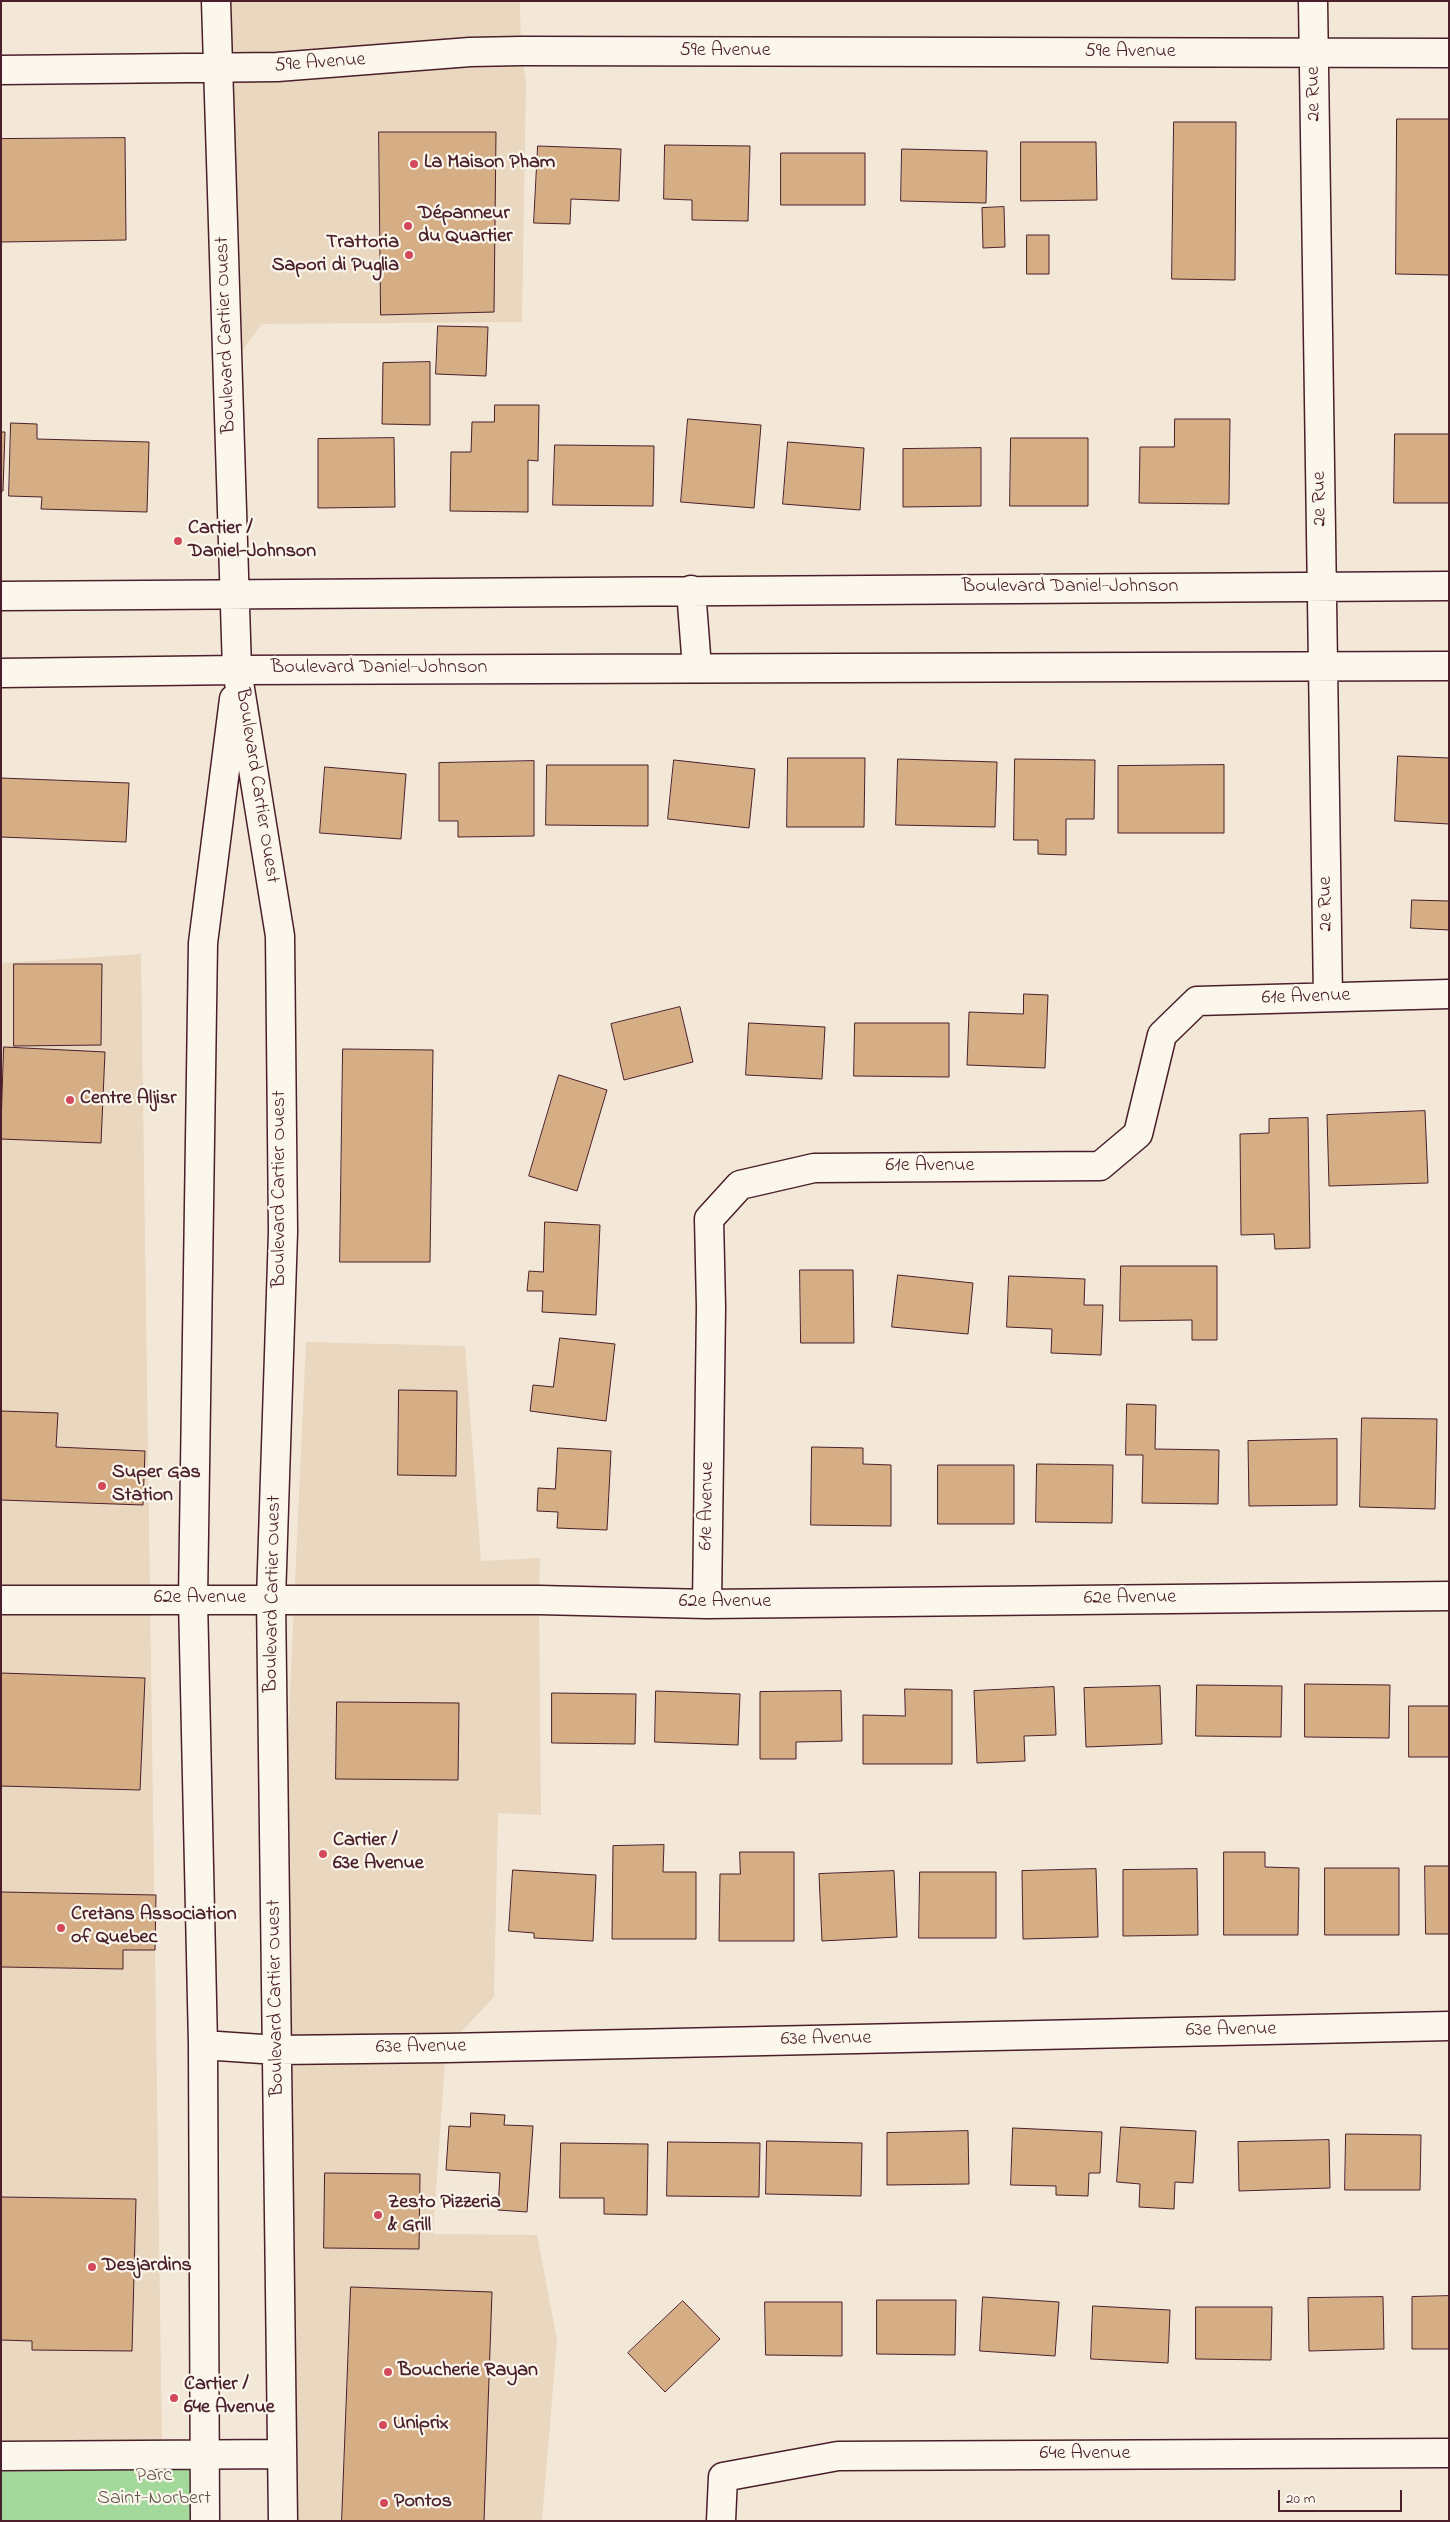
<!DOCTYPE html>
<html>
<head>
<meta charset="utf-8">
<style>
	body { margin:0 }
	#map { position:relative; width:1450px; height:2522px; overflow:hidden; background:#f3e8d8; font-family:"Indie Flower",sans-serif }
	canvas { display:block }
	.frame { position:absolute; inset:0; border:2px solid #4a1f2b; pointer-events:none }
	.scale { position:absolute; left:1278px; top:2490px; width:124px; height:22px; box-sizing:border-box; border:2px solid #4a1f2b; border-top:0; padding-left:6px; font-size:15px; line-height:18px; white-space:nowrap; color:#4a1f2b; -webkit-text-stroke:4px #fbf7ec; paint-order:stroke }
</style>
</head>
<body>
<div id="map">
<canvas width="1450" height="2522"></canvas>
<div class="frame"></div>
<div class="scale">20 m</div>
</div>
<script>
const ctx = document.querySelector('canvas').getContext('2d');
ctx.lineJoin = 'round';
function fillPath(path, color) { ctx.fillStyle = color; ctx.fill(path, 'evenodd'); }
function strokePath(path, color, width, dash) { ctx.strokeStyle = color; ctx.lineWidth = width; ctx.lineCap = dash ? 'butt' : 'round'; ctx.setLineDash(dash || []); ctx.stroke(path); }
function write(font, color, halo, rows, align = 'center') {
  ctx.font = font + ' "Indie Flower",sans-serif'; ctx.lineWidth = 4.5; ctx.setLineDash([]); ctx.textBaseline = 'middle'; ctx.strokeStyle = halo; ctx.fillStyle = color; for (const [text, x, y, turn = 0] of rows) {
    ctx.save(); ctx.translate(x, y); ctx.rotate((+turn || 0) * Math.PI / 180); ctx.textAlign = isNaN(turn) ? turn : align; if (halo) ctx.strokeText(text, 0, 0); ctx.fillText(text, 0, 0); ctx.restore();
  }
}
const built = new Path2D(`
	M225,1H520L521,51L526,81L522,322L262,324L229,368Z
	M141,954L162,2445L1,2454V963Z
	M306,1342L465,1346L481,1561L540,1558L539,1600L541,1815L498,1813L494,1997L446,2048L433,2234L537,2235L557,2340L542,2521H289L275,2018Z`);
const green = new Path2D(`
	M205,2455L206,2521H1V2458Z`);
const building = new Path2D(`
	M1397,119H1449V275L1396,274Z
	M1174,122H1236L1235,280L1172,279Z
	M379,132H496L494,312L381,315Z
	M125,138L126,240L1,242V139Z
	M1021,142H1096L1097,200L1021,201Z
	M665,145L750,146L748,221L692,220V200L664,199Z
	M538,146L621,149L619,201L571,199L570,224L534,223Z
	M902,149L987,151L986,203L901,201Z
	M781,153H865V205H781Z
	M1004,207L1005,247L983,248L982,208Z
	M1027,235H1049V274H1027Z
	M438,326L488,327L486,376L436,374Z
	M430,362V425L382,424L383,363Z
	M495,405H539L538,461L528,460V512L450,511L451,452H471L472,422H494Z
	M688,419L761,425L754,508L681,502Z
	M1175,419H1230L1229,504L1139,503L1140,447H1174Z
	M11,423L37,424V439L149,442L147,512L41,509L42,497L9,496Z
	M1,432H5L3,491H1Z
	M1395,434H1449V503H1394Z
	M394,438L395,507L318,508V439Z
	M1011,438H1088V506H1010Z
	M788,442L864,448L860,510L783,504Z
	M555,445L654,446L653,506L553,505Z
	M981,448V506L903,507V449Z
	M1398,756L1449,758V824L1395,821Z
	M788,758H865L864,827H787Z
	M898,759L997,762L995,827L896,825Z
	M1015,759L1095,760L1094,819H1066V855L1038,854V840H1014Z
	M674,760L755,769L749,828L668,819Z
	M534,761V836L458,837V821H439V763Z
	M547,765H648V826L546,825Z
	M1224,765V833H1118V766Z
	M325,767L406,774L401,839L320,833Z
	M1,778L129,783L126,842L1,837Z
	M1412,900L1449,901V930L1411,928Z
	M14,964H102L101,1045L14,1046Z
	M1024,994L1048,995L1045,1068L967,1065L969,1012L1023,1014Z
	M680,1007L693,1062L624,1080L611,1024Z
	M749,1023L825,1027L822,1079L746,1075Z
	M855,1023H949V1077L854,1076Z
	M4,1047L105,1052L101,1143L1,1139Z
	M343,1049L433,1050L430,1262H340Z
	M559,1075L607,1090L577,1191L529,1176Z
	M1425,1111L1428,1183L1329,1186L1327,1115Z
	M1308,1118L1310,1248L1275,1249L1274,1234L1241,1235L1240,1134L1269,1133V1119Z
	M545,1222L600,1225L596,1315L542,1312L543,1291H527L529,1271L543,1272Z
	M1121,1266H1217V1340H1192V1320L1120,1321Z
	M800,1270H853L854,1343H801Z
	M898,1275L973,1283L968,1334L892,1327Z
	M1009,1276L1085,1279L1084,1305H1103L1101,1355L1051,1353L1052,1329L1007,1327Z
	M560,1338L615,1344L606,1421L530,1411L533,1385L553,1387Z
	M399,1390L457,1391L456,1476L398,1475Z
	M1127,1404L1156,1405L1155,1449L1219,1450L1218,1504L1142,1503L1143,1455H1126Z
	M1,1411L58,1413L56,1447L145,1451L143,1505L1,1500Z
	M1362,1418L1437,1419L1435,1509L1360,1507Z
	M1337,1439V1505L1249,1506L1248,1441Z
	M812,1447L863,1448V1464L891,1465V1526L811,1525Z
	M558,1448L611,1451L607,1530L557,1528L558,1512L537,1511L538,1488L555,1489Z
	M1037,1464L1113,1465L1112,1523L1036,1522Z
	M938,1465H1014V1524H938Z
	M1,1673L145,1678L140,1790L1,1786Z
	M1305,1684L1390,1685L1389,1738L1305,1737Z
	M1197,1685L1282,1686L1281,1737L1196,1736Z
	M1160,1686L1162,1744L1086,1747L1084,1688Z
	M1054,1687L1056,1735L1024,1736L1025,1761L977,1763L974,1691Z
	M905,1689L952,1690V1764H863V1715L905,1716Z
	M656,1691L740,1694L738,1745L655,1742Z
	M841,1691L842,1741L796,1742V1759H760V1692Z
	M552,1693L636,1694L635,1744L552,1743Z
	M337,1702L459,1703L458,1780L336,1779Z
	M1409,1706H1449V1757H1409Z
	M664,1845L663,1872H696V1939H612L613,1846Z
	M740,1852H794V1941H719L720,1874H740Z
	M1224,1852H1265V1867L1299,1868L1298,1935H1224Z
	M1425,1866H1449V1934H1426Z
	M1325,1868H1399V1935H1325Z
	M1096,1869L1098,1937L1023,1939L1022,1871Z
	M1197,1869L1198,1935L1123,1936V1870Z
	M513,1870L596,1875L593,1941L534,1938V1933L509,1931Z
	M894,1871L897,1937L822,1941L819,1874Z
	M920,1872H996V1938H919Z
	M1,1892L156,1895L155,1950H123V1969L1,1967Z
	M471,2113L505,2115L504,2125L533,2126L527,2212L498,2210L500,2173L446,2170L449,2126L470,2127Z
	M1121,2127L1196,2131L1193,2183L1175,2182L1174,2209L1139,2207L1140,2184L1117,2182Z
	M1013,2128L1102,2132L1100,2173H1089L1088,2196L1056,2195V2186L1011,2185Z
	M968,2131L969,2184L887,2185V2133Z
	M1346,2134L1421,2135L1420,2190H1345Z
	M1329,2140L1330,2188L1239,2191L1238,2142Z
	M767,2141L862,2143L861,2196L766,2194Z
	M668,2142L760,2143L759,2197L667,2196Z
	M561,2143L648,2144L647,2215L604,2214V2198H560Z
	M325,2173L420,2174L419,2249L324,2248Z
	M1,2197L136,2199L132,2351L32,2350V2341L1,2340Z
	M351,2287L492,2292L484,2521H342Z
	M1449,2296V2349H1412V2297Z
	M983,2297L1059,2302L1055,2356L980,2351Z
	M1383,2297L1384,2349L1309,2351L1308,2298Z
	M877,2300H956L955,2355L877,2354Z
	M683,2301L720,2339L665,2392L628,2353Z
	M765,2302H842V2356L766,2355Z
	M1093,2306L1170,2310L1168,2363L1091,2359Z
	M1196,2307H1272L1271,2360L1196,2359Z`);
const minor = new Path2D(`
	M216,1L237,670L280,936L283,1232L271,1599L283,2521
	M1313,1L1328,997
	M1,70L277,67L470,52L521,51L1449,53
	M691,590L697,668
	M1,596L1449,586
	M1,673L237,670L1449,666
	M1,1600H539L707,1604L1449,1596
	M707,1604L711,1307L709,1219L740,1185L814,1168L1100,1166L1138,1134L1162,1035L1197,1001L1449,994
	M203,2045L277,2050L446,2048L1449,2026
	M1,2456L282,2454
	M205,2521L203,2045L193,1599L203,943L234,699
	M721,2521L723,2477L838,2456L1449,2453`);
const markers = [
	[414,164,5,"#d1495b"],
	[408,226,5,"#d1495b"],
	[409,255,5,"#d1495b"],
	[178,541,5,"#d1495b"],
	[70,1100,5,"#d1495b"],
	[102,1486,5,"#d1495b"],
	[323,1854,5,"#d1495b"],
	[61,1928,5,"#d1495b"],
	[378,2215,5,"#d1495b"],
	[92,2267,5,"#d1495b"],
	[388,2372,5,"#d1495b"],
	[174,2398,5,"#d1495b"],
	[383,2425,5,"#d1495b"],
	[384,2503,5,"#d1495b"]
];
const streetNames = [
	["59e Avenue",725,52],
	["59e Avenue",1130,53],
	["59e Avenue",320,64,-4],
	["2e Rue",1315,94,-91],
	["Boulevard Cartier Ouest",227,335,-92],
	["2e Rue",1321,499,-91],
	["Boulevard Daniel-Johnson",1070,588],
	["Boulevard Daniel-Johnson",379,669],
	["Boulevard Cartier Ouest",256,786,81],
	["2e Rue",1327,904,-91],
	["61e Avenue",1306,998,-2],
	["61e Avenue",930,1167],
	["Boulevard Cartier Ouest",281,1189,-90],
	["61e Avenue",708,1506,-89],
	["Boulevard Cartier Ouest",274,1594,-89],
	["62e Avenue",200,1599],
	["62e Avenue",1130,1599,-1],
	["62e Avenue",725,1603],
	["Boulevard Cartier Ouest",277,1998,-91],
	["63e Avenue",1231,2031,-1],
	["63e Avenue",826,2040,-1],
	["63e Avenue",421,2048,-1],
	["64e Avenue",1085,2455]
];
const poiNames = [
	["La Maison Pham",424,164],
	["Dépanneur",418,215],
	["du Quartier",418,238],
	["Trattoria",399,244,"right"],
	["Sapori di Puglia",399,267,"right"],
	["Cartier /",188,530],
	["Daniel-Johnson",188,553],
	["Centre Aljisr",80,1100],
	["Super Gas",112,1474],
	["Station",112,1497],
	["Cartier /",333,1842],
	["63e Avenue",333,1865],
	["Cretans Association",71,1916],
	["of Quebec",71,1939],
	["Zesto Pizzeria",388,2204],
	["& Grill",388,2227],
	["Desjardins",102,2267],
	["Boucherie Rayan",398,2372],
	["Cartier /",184,2386],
	["64e Avenue",184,2409],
	["Uniprix",393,2425],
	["Pontos",394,2503]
];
const parkNames = [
	["Parc",154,2477],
	["Saint-Norbert",154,2500]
];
fillPath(built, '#ead7bf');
fillPath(green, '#a3d89b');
fillPath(building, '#d5ae86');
strokePath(building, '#4a1f2b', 1);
strokePath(minor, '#4a1f2b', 31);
strokePath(minor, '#fbf7ec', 28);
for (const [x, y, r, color] of markers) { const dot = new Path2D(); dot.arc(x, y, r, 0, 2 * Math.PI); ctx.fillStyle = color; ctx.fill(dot); strokePath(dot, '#fbf7ec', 2); }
write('20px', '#4a1f2b', '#fbf7ec', streetNames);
write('bold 20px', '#4a1f2b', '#fbf7ec', poiNames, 'left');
write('20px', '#65564d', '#fbf7ec', parkNames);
</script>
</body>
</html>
